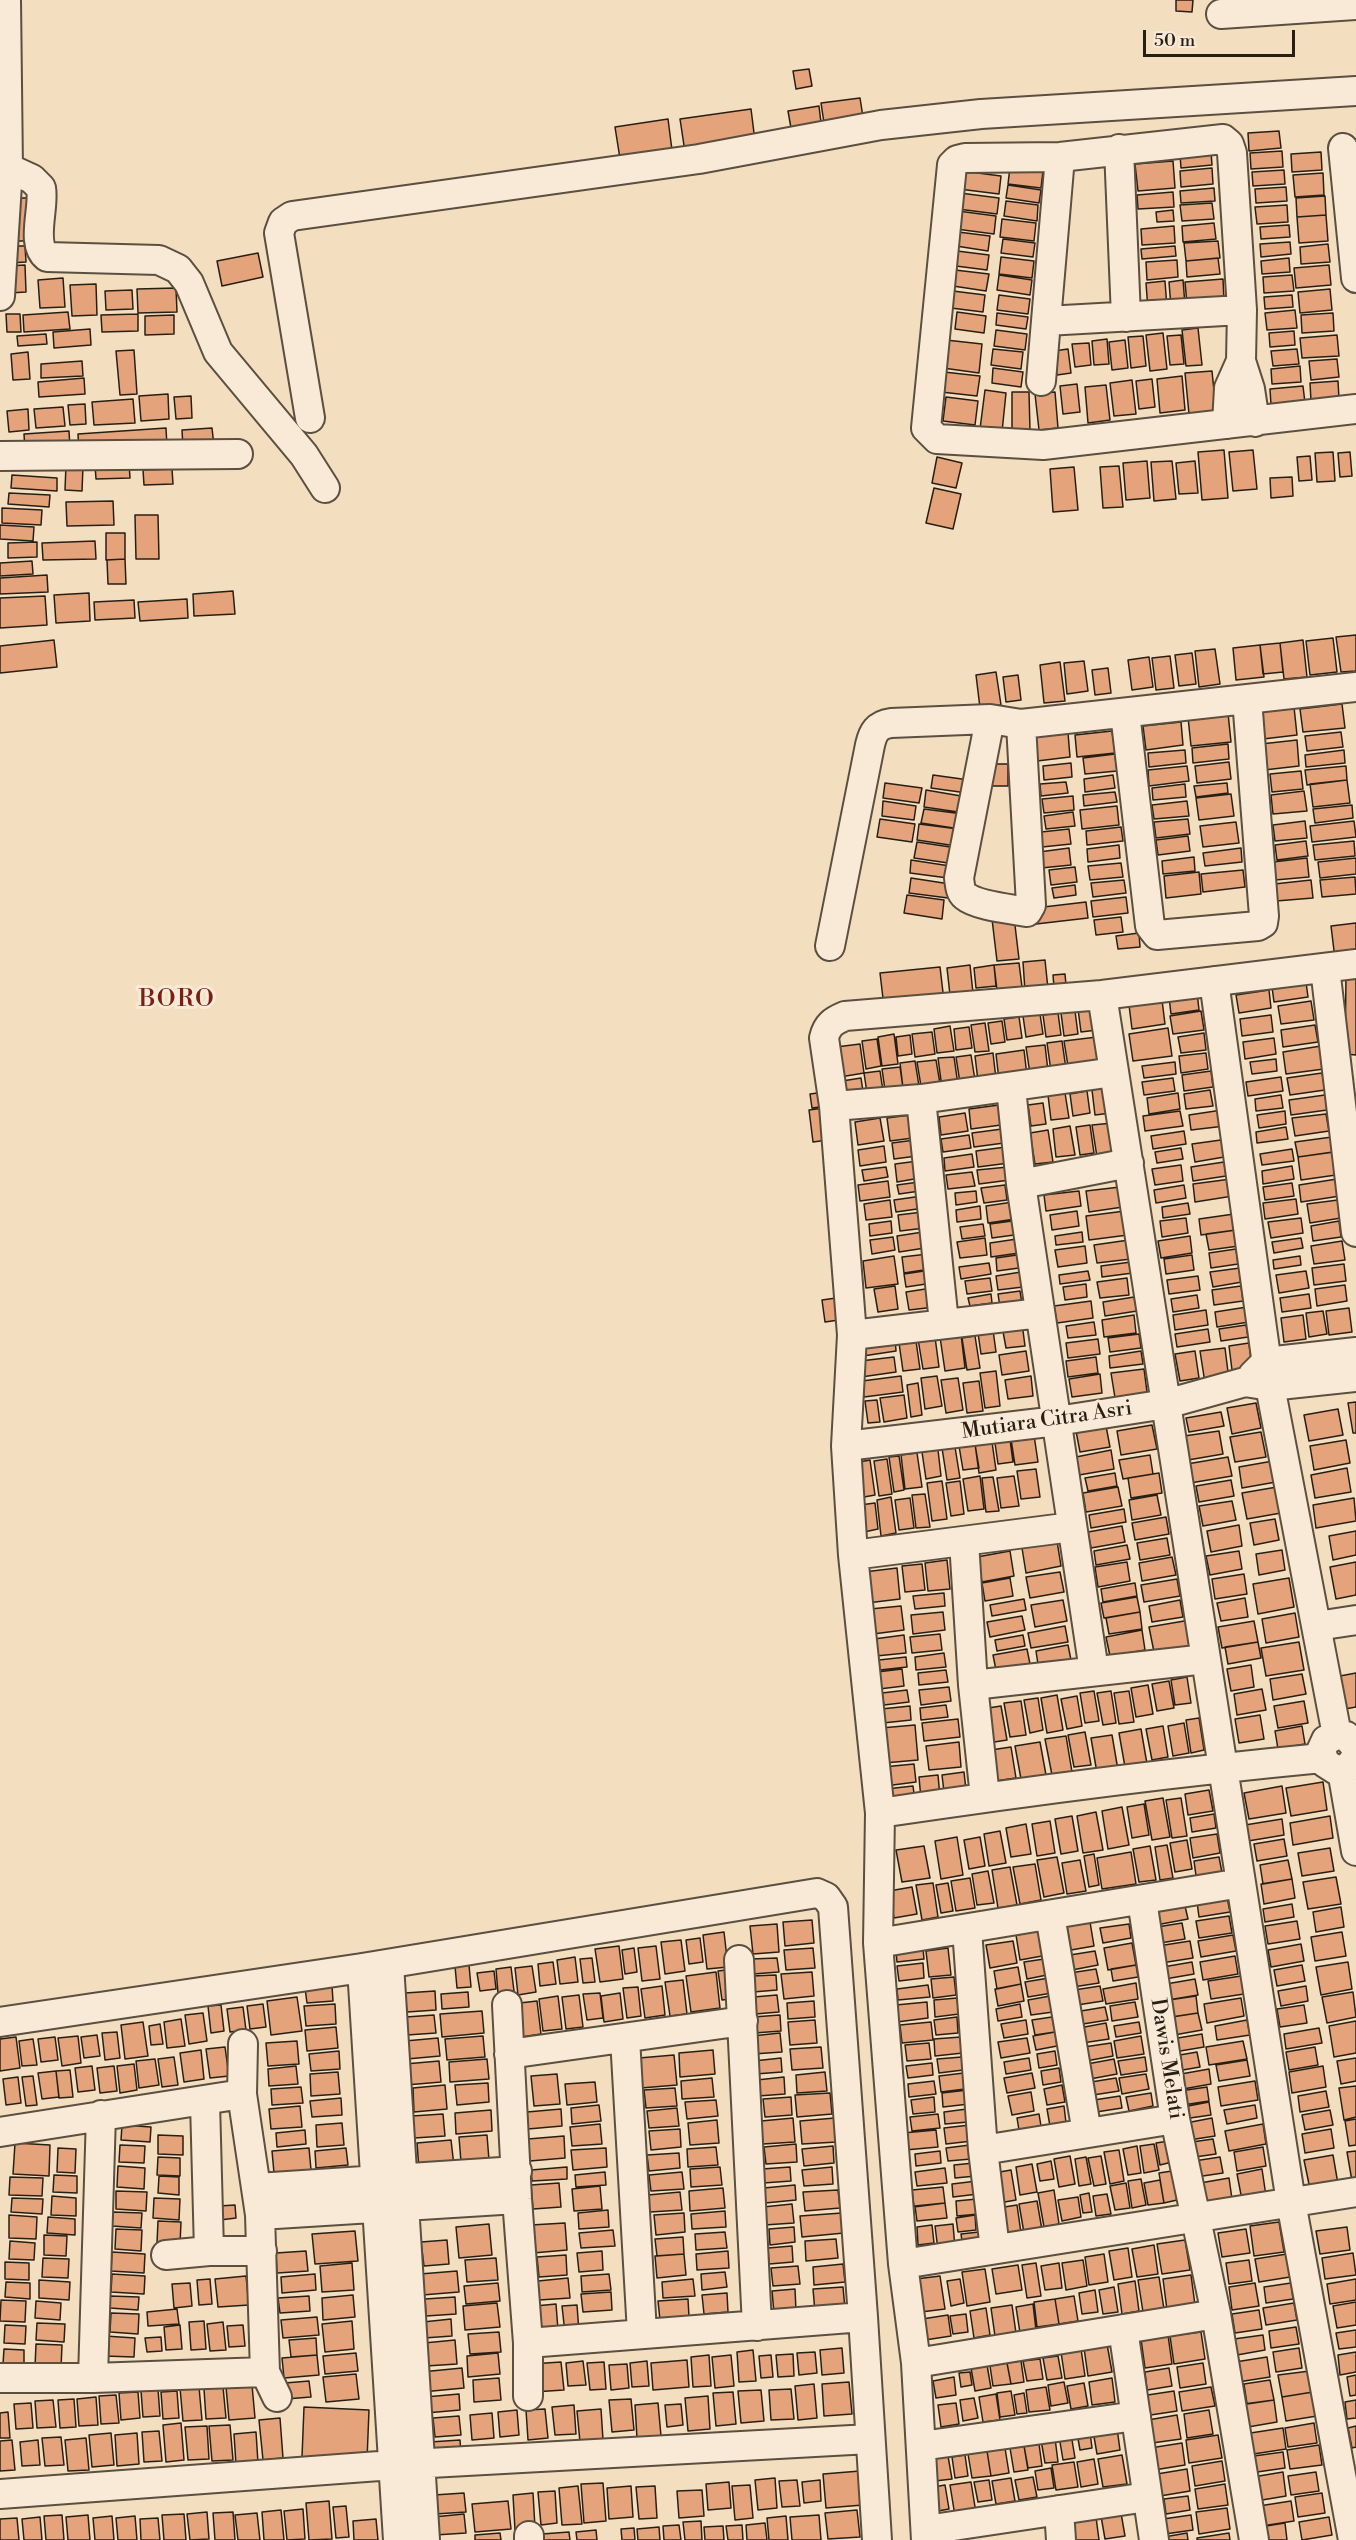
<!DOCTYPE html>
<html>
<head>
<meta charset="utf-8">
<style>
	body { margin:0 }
	#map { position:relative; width:1356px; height:2540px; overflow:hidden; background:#f4dec0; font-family:"Libre Bodoni",serif }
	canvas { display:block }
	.scale { position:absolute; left:1143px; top:30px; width:152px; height:27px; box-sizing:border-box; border:3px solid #281f14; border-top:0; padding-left:8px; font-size:18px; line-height:21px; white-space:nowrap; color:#281f14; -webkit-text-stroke:4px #f8ead6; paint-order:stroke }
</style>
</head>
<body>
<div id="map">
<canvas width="1356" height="2540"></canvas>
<div class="scale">50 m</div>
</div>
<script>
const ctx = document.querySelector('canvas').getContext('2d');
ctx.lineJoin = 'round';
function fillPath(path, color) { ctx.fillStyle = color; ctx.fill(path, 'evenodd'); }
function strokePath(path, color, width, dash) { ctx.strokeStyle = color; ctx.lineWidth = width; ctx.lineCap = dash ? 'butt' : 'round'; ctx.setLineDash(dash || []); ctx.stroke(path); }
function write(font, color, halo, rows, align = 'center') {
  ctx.font = font + ' "Libre Bodoni",serif'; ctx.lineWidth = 6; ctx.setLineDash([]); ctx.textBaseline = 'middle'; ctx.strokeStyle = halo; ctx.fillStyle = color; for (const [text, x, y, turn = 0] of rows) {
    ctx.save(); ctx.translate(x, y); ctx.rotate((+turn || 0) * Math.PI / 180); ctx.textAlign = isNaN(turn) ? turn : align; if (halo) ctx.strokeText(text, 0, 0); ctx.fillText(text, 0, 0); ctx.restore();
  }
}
const building = new Path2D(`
	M1176,0H1193L1192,12L1176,11Z
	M809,69L812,86L796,89L793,71Z
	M860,98L863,117L824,123L821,103Z
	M819,106L821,123L791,128L788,111Z
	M751,109L755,141L685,152L680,119Z
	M668,119L673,158L621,165L615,127Z
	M1279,131L1281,148L1249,151L1248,133Z
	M1282,151L1283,167L1251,169L1250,153Z
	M1211,152L1212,165L1181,168L1180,155Z
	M1321,152L1322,170L1292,172L1291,154Z
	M1173,161L1175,188L1138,191L1135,164Z
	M1010,167L1043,171L1041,188L1008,184Z
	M1212,168L1213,184L1181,187L1180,171Z
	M1284,170L1285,184L1253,186L1252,172Z
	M962,171L1001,176L999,194L959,189Z
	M1323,173L1324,195L1295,197L1293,175Z
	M1008,185L1041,190L1039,203L1006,198Z
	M1286,187L1287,201L1256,203L1255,189Z
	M1214,188L1215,201L1181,203L1180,191Z
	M1173,192L1174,207L1138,209L1137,195Z
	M960,193L999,198L997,214L958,209Z
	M1325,196L1326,215L1297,217L1296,198Z
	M9,198H28L29,241H10Z
	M1006,201L1038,205L1037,221L1004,216Z
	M1212,203L1214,219L1182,221L1180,205Z
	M1287,205L1288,222L1257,224L1255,207Z
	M1173,210L1174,221L1157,222L1156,212Z
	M958,211L996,216L994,234L956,229Z
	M1326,215L1328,241L1299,243L1297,217Z
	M1002,219L1036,223L1034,241L1000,237Z
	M1214,223L1216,239L1183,242L1182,226Z
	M1289,225L1290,237L1261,239L1260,227Z
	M1174,226L1175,243L1142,245L1141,229Z
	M958,232L990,236L988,251L956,246Z
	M1003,239L1035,243L1033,257L1001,253Z
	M1218,241L1220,258L1186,261L1184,243Z
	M1290,242L1291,254L1261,257L1260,244Z
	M1328,244L1330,262L1301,264L1300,247Z
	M10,246H25L26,262L10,263Z
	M1175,246L1176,256L1142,259L1141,249Z
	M957,251L989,255L987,270L956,266Z
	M258,253L263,277L222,286L217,261Z
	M1001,257L1034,261L1032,278L999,274Z
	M1218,258L1220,274L1187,277L1186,261Z
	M1289,258L1290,272L1262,274L1261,261Z
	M1177,260L1178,277L1147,280L1146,262Z
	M25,265L26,292L9,293L8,266Z
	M1329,265L1331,285L1296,288L1294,268Z
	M955,270L989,274L986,291L953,286Z
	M999,275L1032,280L1030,295L997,290Z
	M1292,275L1294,291L1264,293L1263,277Z
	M63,278L65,307L40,308L38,280Z
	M1223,279L1224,301L1187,304L1185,282Z
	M1183,280L1185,305L1171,307L1169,282Z
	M1165,281L1167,308L1148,310L1146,283Z
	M96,284L97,315L72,316L70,285Z
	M176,288L177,312L138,313L137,289Z
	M1330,289L1332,310L1300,313L1298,292Z
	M132,290L133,309L106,310L105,291Z
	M953,291L985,295L983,312L951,308Z
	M999,295L1030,299L1028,314L997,310Z
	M1292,295L1293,307L1265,309L1264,297Z
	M1295,310L1297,328L1267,330L1265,313Z
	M68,312L70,329L24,332L23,315Z
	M957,312L986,316L984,333L955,329Z
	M997,313L1028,317L1026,329L996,325Z
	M1333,313L1334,331L1302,333L1301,315Z
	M6,314H20L21,332H7Z
	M138,314V331L102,332L101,315Z
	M174,315V334L145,335V316Z
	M1198,328L1202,365L1186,366L1182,330Z
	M90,329L91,345L54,348L53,332Z
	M996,330L1027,334L1025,350L994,346Z
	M1294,331L1295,345L1270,347L1269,333Z
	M1163,333L1167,369L1150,371L1146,335Z
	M46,334L47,344L18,346L17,336Z
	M1181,335L1184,364L1170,365L1167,336Z
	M1337,335L1339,356L1302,358L1300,338Z
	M1143,336L1146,366L1131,368L1128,337Z
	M1107,339L1109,364L1094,365L1092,341Z
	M946,340L982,344L979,373L943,368Z
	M1125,340L1128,368L1112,370L1109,342Z
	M1089,343L1091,365L1075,367L1072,344Z
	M993,349L1023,352L1021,369L991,365Z
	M1068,349L1071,373L1057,375L1054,351Z
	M1297,349L1299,364L1273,366L1271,351Z
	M134,350L137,394L120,395L116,351Z
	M28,352L30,379L13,380L11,354Z
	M1337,359L1339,377L1311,380L1309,361Z
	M82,361L83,376L41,378V364Z
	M1300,366L1301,382L1272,384L1271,369Z
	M993,368L1023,372L1021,387L992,383Z
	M1212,371L1216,411L1189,414L1185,373Z
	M944,372L980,376L977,396L941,392Z
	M1182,376L1185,410L1160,413L1157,379Z
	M84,378L85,394L39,397L38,382Z
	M1152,379L1155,407L1139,409L1136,381Z
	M1132,380L1136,414L1114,416L1110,383Z
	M1338,381L1339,399L1311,401L1310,383Z
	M1077,384L1080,412L1063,414L1060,386Z
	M1106,385L1110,420L1088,423L1085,387Z
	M1303,386L1305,403L1271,405L1270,389Z
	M985,390L1006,393L1002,432L980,429Z
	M1012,392H1029L1030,431H1012Z
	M1055,392L1058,428L1039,430L1035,394Z
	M168,394L169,419L141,421L139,396Z
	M191,396L192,418L176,419L174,397Z
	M946,397L978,401L975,425L943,421Z
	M133,399L135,423L94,425L92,402Z
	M85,404L86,424L70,425L68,405Z
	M63,407L65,426L36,428L34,409Z
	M28,409L29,430L9,432L7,411Z
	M166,428L167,447L79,453L78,434Z
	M212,428L214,446L183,448L182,430Z
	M69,431L70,448L25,451L24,434Z
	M1224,450L1228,498L1202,500L1198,452Z
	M1253,450L1257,489L1233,491L1229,452Z
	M1333,452L1335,481L1317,482L1315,453Z
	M1350,452L1352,476L1340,477L1338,453Z
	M1310,456L1312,480L1299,481L1297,457Z
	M937,457L962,463L956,488L932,483Z
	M1147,461L1150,498L1126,500L1123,463Z
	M1172,461L1176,499L1154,501L1151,462Z
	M1195,461L1198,493L1179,494L1176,463Z
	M129,463L130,478L96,479L95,465Z
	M66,465L83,466L82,491L65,490Z
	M1119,466L1123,507L1103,508L1100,467Z
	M1074,467L1078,510L1053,512L1050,469Z
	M172,469L173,484L144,485L143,470Z
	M12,475L57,478V491L11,488Z
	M1292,477L1293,496L1271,498L1270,478Z
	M934,488L961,494L953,529L926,523Z
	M9,493L50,495L49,507L8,504Z
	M113,501L114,525L67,526L66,502Z
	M2,508L42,510L41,525L2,523Z
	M135,515H158L159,559H136Z
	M0,525L34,527L33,541L0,539Z
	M106,533H125V559L106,560Z
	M95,541L96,559L43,560L42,543Z
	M37,542V557L8,558V543Z
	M125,559L126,584H108L107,560Z
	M32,561L33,574L0,576V563Z
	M47,575L48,592L0,594V578Z
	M233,591L235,614L194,616L193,594Z
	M89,593L90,621L56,623L54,595Z
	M45,596L47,625L0,628V598Z
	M187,599L188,618L140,621L138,602Z
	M134,600L135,618L95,620L94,602Z
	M1356,635V671L1341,672L1336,637Z
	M1333,638L1337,672L1310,675L1306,641Z
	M54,640L57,667L0,673V646Z
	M1303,640L1307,677L1284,679L1280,643Z
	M1280,643L1283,672L1263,674L1260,645Z
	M1260,645L1264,677L1236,680L1233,648Z
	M1215,649L1220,684L1199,687L1195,651Z
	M1192,653L1196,684L1179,686L1175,655Z
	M1170,656L1174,688L1156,690L1152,658Z
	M1149,657L1153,687L1132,690L1128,660Z
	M1084,661L1088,691L1067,694L1064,663Z
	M1060,662L1065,701L1044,703L1040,665Z
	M1108,668L1111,693L1095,695L1092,670Z
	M996,672L1001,705L980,708L976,675Z
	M1018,675L1021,700L1006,702L1003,677Z
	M1342,704L1345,728L1303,732L1300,709Z
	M1294,707L1297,735L1263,739L1260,711Z
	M1228,713L1231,742L1191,746L1188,717Z
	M1181,722L1183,745L1146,750L1143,726Z
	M1112,731L1115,753L1077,757L1075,735Z
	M1341,732L1343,747L1307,751L1305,736Z
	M1068,733L1070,757L1037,761L1034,737Z
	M1297,740L1299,766L1264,770L1261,744Z
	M1228,744L1229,759L1193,763L1192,748Z
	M1185,750L1186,763L1149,767L1148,753Z
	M1344,750L1345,763L1306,767L1305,755Z
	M1115,754L1117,771L1085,774L1083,758Z
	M1229,762L1231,779L1197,783L1195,766Z
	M1071,763L1072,777L1044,780L1043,766Z
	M991,764H1008V786H991Z
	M1187,766L1189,781L1149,786L1148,770Z
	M1346,766L1347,780L1307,785L1305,770Z
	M1301,771L1303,789L1272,792L1270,774Z
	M933,775L969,780L967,793L931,788Z
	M1113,775L1115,788L1085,792L1084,779Z
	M1347,780L1350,803L1313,807L1310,784Z
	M1066,782L1068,793L1041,796L1040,784Z
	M885,783L922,788L919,803L883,798Z
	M1227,783L1228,793L1196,797L1194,786Z
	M1185,784L1186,797L1153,800L1152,788Z
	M926,790L967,797L965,813L924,807Z
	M1304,791L1307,811L1273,814L1271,795Z
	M1115,792L1117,802L1084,806L1083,795Z
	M1231,794L1234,816L1199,820L1196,798Z
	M1073,796L1074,810L1044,813L1042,799Z
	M883,801L916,806L914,820L882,816Z
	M1187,801L1189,816L1154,819L1152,805Z
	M1352,805L1353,818L1315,823L1313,809Z
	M1117,806L1119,825L1082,829L1080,810Z
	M924,809L963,814L960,829L921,823Z
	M1073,812L1075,826L1046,829L1044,816Z
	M880,819L915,824L912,842L877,837Z
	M1188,819L1190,834L1156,838L1154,822Z
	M1305,821L1307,838L1275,841L1273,825Z
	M1354,821L1356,837L1312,842L1310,826Z
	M1236,822L1239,843L1203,847L1200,826Z
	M919,824L958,829L956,846L917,840Z
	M1121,827L1123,841L1087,845L1086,831Z
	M1069,829L1071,844L1042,847L1041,832Z
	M1188,836L1190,851L1158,855L1156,840Z
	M1306,841L1308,856L1277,860L1275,845Z
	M1354,841L1355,856L1315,860L1313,845Z
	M917,842L957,848L955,864L914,858Z
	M1119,845L1120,858L1088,862L1087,849Z
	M1069,848L1071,865L1041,868L1039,852Z
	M1241,848L1242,862L1205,866L1203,853Z
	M1194,857L1195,871L1163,874L1162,861Z
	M1307,858L1309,877L1275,880L1273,862Z
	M1356,858V874L1320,878L1318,862Z
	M911,860L950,866L948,878L910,873Z
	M1121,863L1123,877L1090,880L1088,866Z
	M1075,867L1077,882L1051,885L1049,870Z
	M1243,870L1245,887L1203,892L1201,874Z
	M1199,872L1201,894L1166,898L1164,876Z
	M1355,877L1356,894L1322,897L1320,880Z
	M911,878L950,884L948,898L909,893Z
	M1124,880L1126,893L1093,897L1091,883Z
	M1311,880L1313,898L1276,901L1274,884Z
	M1075,885L1076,895L1054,898L1052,888Z
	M907,895L944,900L942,919L904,913Z
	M1126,897L1128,913L1093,917L1091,901Z
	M1086,902L1088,918L1036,924L1035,908Z
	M1014,917L1019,959L997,961L992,919Z
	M1121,917L1123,932L1096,935L1094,920Z
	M1356,923V957L1335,959L1331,926Z
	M1139,933L1140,947L1118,949L1116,936Z
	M1045,960L1048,989L1025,991L1023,962Z
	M1019,963L1022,987L997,990L994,965Z
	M970,965L973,993L950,995L947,968Z
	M994,965L996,986L976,988L974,968Z
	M940,967L944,1001L884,1007L880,973Z
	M1065,974L1066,985L1054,987L1053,975Z
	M1346,977H1356V1055L1345,1054Z
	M1306,982L1308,997L1274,1002L1272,987Z
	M1269,990L1271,1008L1239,1013L1236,995Z
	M1197,992L1199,1010L1171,1014L1169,997Z
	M1162,1000L1165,1024L1132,1029L1129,1005Z
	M1311,1001L1314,1020L1281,1024L1278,1006Z
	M1094,1007L1097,1030L1081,1032L1078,1009Z
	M1075,1011L1078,1034L1064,1036L1061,1013Z
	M1201,1011L1204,1030L1173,1034L1170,1016Z
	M1058,1013L1061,1035L1046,1037L1043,1015Z
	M1040,1014L1043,1034L1026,1037L1023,1016Z
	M1271,1015L1273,1032L1242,1036L1240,1019Z
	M1019,1017L1022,1038L1007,1040L1004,1019Z
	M1002,1021L1005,1042L991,1044L988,1023Z
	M985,1023L989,1051L975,1052L971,1025Z
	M1315,1025L1318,1042L1283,1047L1281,1030Z
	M950,1026L954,1051L937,1053L934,1029Z
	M969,1027L972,1048L956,1050L954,1029Z
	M1168,1028L1172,1056L1133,1061L1129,1034Z
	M932,1032L935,1054L915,1057L912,1034Z
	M1204,1033L1206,1050L1181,1053L1178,1037Z
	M894,1034L898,1064L882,1066L878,1037Z
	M910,1035L912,1054L898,1056L896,1037Z
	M1105,1036L1108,1061L1068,1066L1064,1041Z
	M1274,1038L1276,1054L1245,1059L1243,1042Z
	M877,1039L881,1066L866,1069L862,1041Z
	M1062,1041L1066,1069L1051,1071L1047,1043Z
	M860,1044L864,1073L840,1077L836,1047Z
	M1045,1045L1048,1071L1030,1074L1026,1047Z
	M1321,1046L1324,1069L1286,1074L1283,1052Z
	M1024,1050L1027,1076L999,1080L996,1054Z
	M993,1053L996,1079L978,1081L975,1056Z
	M1206,1053L1208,1069L1181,1073L1179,1056Z
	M971,1055L975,1080L960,1083L956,1057Z
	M954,1057L958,1085L942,1088L938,1058Z
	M1276,1059L1277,1071L1252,1074L1250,1062Z
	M936,1060L941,1090L922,1092L917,1062Z
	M915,1061L919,1086L903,1088L900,1063Z
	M1175,1062L1176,1074L1144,1078L1142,1066Z
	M900,1067L903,1088L885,1090L882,1069Z
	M880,1071L883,1091L867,1093L864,1073Z
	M1211,1071L1213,1087L1184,1091L1182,1075Z
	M1322,1073L1325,1090L1290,1095L1287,1078Z
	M1281,1077L1283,1091L1248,1096L1246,1082Z
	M861,1078L864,1098L845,1101L842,1081Z
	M1173,1078L1175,1091L1144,1095L1142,1082Z
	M1108,1087L1111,1113L1095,1115L1092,1090Z
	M1210,1090L1213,1106L1186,1109L1184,1094Z
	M1087,1091L1090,1113L1073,1116L1070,1094Z
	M825,1092L827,1106L812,1108L810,1094Z
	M1065,1093L1069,1118L1051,1120L1048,1095Z
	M1178,1093L1180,1109L1149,1114L1147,1098Z
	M1281,1095L1283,1108L1256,1111L1255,1099Z
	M1325,1095L1327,1110L1291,1115L1289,1100Z
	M1043,1103L1046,1124L1031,1126L1028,1105Z
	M999,1105L1001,1125L971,1129L969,1109Z
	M824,1108L828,1140L813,1142L809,1110Z
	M1222,1110L1225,1126L1191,1130L1189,1115Z
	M1180,1111L1183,1126L1145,1131L1143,1116Z
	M1285,1111L1286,1124L1259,1128L1257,1115Z
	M965,1113L968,1131L941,1135L939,1117Z
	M1326,1114L1329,1131L1295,1136L1292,1118Z
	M910,1115L913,1138L890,1141L887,1118Z
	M880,1118L884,1141L858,1145L855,1122Z
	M1113,1123L1118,1155L1097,1157L1092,1125Z
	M1090,1125L1094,1153L1080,1155L1076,1127Z
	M1070,1126L1075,1155L1056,1157L1053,1129Z
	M1286,1127L1288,1139L1257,1143L1256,1132Z
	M1002,1129L1004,1143L974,1147L972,1133Z
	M1048,1130L1053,1162L1035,1164L1030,1133Z
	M1184,1131L1186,1144L1153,1149L1151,1136Z
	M969,1135L971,1148L943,1152L941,1139Z
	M1332,1137L1334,1152L1298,1157L1295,1142Z
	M1228,1139L1230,1156L1195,1162L1192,1144Z
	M915,1140L917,1156L894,1159L892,1143Z
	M884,1146L886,1162L860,1166L858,1150Z
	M1006,1147L1009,1163L978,1167L976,1151Z
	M1181,1148L1183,1159L1157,1163L1155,1152Z
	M1292,1149L1294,1161L1262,1165L1260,1154Z
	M1333,1152L1336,1175L1301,1180L1298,1157Z
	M972,1154L974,1167L945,1171L944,1158Z
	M918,1161L920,1178L897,1182L895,1164Z
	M1224,1162L1226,1176L1193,1181L1191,1167Z
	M1181,1165L1183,1181L1155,1185L1152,1169Z
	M1292,1166L1294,1179L1263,1184L1262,1171Z
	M886,1167L888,1177L864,1181L862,1170Z
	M1008,1167L1010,1180L979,1184L977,1170Z
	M972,1172L975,1186L948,1189L946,1175Z
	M1231,1179L1233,1196L1195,1202L1193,1184Z
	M1337,1179L1340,1196L1301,1202L1299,1185Z
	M888,1181L890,1197L860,1201L858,1185Z
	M919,1182L920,1191L899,1194L897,1185Z
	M1292,1183L1294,1196L1265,1200L1263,1187Z
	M1005,1185L1007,1200L984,1203L981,1188Z
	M1184,1185L1186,1198L1156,1203L1154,1190Z
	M1120,1187L1123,1207L1089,1212L1086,1191Z
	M976,1191L977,1202L956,1205L955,1193Z
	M1079,1191L1081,1206L1046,1211L1044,1195Z
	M922,1196L924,1208L896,1212L894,1200Z
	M1296,1199L1298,1214L1265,1219L1263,1203Z
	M890,1200L892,1217L866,1220L864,1204Z
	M1338,1200L1341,1218L1310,1223L1307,1204Z
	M1013,1202L1015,1219L988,1223L986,1206Z
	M1188,1203L1190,1214L1163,1218L1162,1207Z
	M980,1206L981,1219L957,1222L956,1210Z
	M1077,1211L1079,1226L1052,1230L1050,1215Z
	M1125,1211L1128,1235L1089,1240L1086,1216Z
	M923,1212L925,1228L900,1231L898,1215Z
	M1234,1214L1236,1230L1201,1235L1199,1219Z
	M1186,1218L1188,1233L1162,1237L1160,1221Z
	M1301,1218L1303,1233L1271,1238L1268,1222Z
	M891,1221L892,1233L870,1236L869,1224Z
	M1012,1221L1014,1235L992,1238L990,1224Z
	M1339,1221L1341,1237L1313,1241L1311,1226Z
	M983,1224L985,1236L962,1239L960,1227Z
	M1236,1230L1239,1246L1209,1250L1206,1234Z
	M923,1232L925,1248L899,1252L897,1236Z
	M1082,1232L1083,1242L1056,1245L1055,1236Z
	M1190,1236L1192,1253L1161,1258L1158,1241Z
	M893,1237L895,1250L872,1254L870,1240Z
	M985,1238L987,1255L960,1258L957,1242Z
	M1301,1238L1303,1248L1274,1253L1272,1242Z
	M1017,1239L1019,1253L991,1257L990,1243Z
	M1129,1240L1131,1259L1097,1263L1094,1245Z
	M1342,1241L1345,1260L1314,1264L1311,1246Z
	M1085,1246L1087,1263L1058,1267L1055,1250Z
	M1236,1249L1238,1264L1211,1268L1209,1253Z
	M928,1254L930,1269L904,1273L902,1257Z
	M1017,1255L1019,1268L997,1271L996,1258Z
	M1192,1255L1194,1270L1166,1274L1164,1259Z
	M894,1256L898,1284L866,1288L863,1261Z
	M1300,1256L1301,1265L1274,1269L1273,1260Z
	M1131,1262L1133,1273L1102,1277L1101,1266Z
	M989,1263L991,1274L961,1279L959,1267Z
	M1344,1264L1346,1281L1314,1285L1312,1268Z
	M1240,1268L1242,1282L1213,1287L1210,1272Z
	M924,1271L926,1284L906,1287L904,1274Z
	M1088,1271L1090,1280L1060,1284L1059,1275Z
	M1306,1271L1309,1288L1279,1293L1276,1275Z
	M1021,1272L1023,1287L998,1290L996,1276Z
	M1198,1276L1200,1290L1169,1294L1167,1280Z
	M990,1278L992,1291L967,1294L965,1281Z
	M1127,1278L1129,1295L1100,1298L1097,1282Z
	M1086,1284L1087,1297L1065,1300L1063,1287Z
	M1345,1285L1347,1301L1317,1306L1315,1289Z
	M895,1286L898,1309L878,1312L874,1289Z
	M1241,1286L1243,1301L1214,1305L1212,1290Z
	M932,1288L935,1307L909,1310L906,1292Z
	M1020,1291L1022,1304L1000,1307L998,1294Z
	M991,1294L992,1303L970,1306L968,1298Z
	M1309,1294L1311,1308L1282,1312L1280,1298Z
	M1197,1295L1199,1308L1173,1312L1171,1299Z
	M843,1297L846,1319L825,1322L822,1300Z
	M1134,1297L1137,1311L1105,1316L1103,1302Z
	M1091,1301L1093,1318L1057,1323L1054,1306Z
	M1247,1307L1249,1322L1217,1327L1215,1312Z
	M1349,1308L1352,1332L1329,1335L1326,1311Z
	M1206,1310L1208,1325L1175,1330L1173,1315Z
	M1323,1311L1327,1334L1309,1337L1306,1313Z
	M1134,1315L1136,1333L1104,1337L1102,1320Z
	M1303,1315L1306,1339L1284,1342L1281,1318Z
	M1094,1322L1096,1335L1068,1338L1066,1326Z
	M1022,1323L1025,1346L1006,1348L1002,1326Z
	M1246,1325L1248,1337L1221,1341L1219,1329Z
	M1208,1329L1210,1342L1177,1347L1175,1334Z
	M993,1330L996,1352L981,1354L978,1333Z
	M961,1334L965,1368L945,1371L940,1337Z
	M1139,1334L1141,1348L1110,1352L1108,1338Z
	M975,1336L980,1368L967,1370L962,1338Z
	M935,1337L939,1367L923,1369L918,1339Z
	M895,1338L896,1351L863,1356L861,1343Z
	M1098,1339L1100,1354L1068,1358L1066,1343Z
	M916,1341L920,1369L903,1371L899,1343Z
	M1249,1343L1252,1368L1232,1370L1229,1346Z
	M1225,1348L1229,1380L1205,1383L1200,1351Z
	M1026,1351L1029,1371L1002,1375L999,1355Z
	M1141,1351L1143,1364L1110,1368L1109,1356Z
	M1195,1351L1199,1378L1180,1381L1175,1354Z
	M894,1357L896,1372L854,1378L852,1362Z
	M1096,1357L1098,1373L1068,1377L1066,1361Z
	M1144,1369L1148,1400L1116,1404L1111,1373Z
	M996,1371L1000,1406L985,1408L980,1373Z
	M1100,1374L1102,1393L1072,1397L1069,1379Z
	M901,1376L903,1392L864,1397L862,1381Z
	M937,1376L942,1406L925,1409L921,1378Z
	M1031,1376L1033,1396L1008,1399L1005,1380Z
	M958,1378L963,1410L946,1413L941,1380Z
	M979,1381L983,1411L967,1413L963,1383Z
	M918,1383L922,1415L911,1417L907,1385Z
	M904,1395L907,1418L884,1422L880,1398Z
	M877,1400L880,1422L868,1423L865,1401Z
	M1356,1402V1433H1353L1348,1403Z
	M1256,1403L1261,1428L1232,1434L1227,1408Z
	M1338,1409L1343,1435L1309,1441L1304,1415Z
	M1221,1412L1224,1426L1189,1432L1186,1418Z
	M1152,1425L1157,1449L1121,1455L1117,1431Z
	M1106,1426L1110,1447L1080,1452L1076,1431Z
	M1219,1431L1223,1454L1188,1460L1184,1436Z
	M1261,1432L1266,1457L1235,1462L1230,1437Z
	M1034,1435L1038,1462L1015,1465L1011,1439Z
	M1010,1440L1013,1462L998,1464L995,1443Z
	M1346,1440L1350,1463L1314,1470L1310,1446Z
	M992,1442L996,1470L979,1473L975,1444Z
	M975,1444L979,1468L963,1470L959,1446Z
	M955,1447L960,1478L947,1480L942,1448Z
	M938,1450L941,1476L926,1479L922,1452Z
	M1111,1450L1114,1469L1079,1475L1076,1457Z
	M917,1453L922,1487L905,1489L901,1455Z
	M1150,1455L1153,1474L1123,1479L1119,1460Z
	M899,1456L904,1490L894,1492L889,1457Z
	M1228,1457L1232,1476L1190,1483L1187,1464Z
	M887,1459L892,1494L879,1496L874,1461Z
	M870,1460L875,1495L864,1497L859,1462Z
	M1273,1461L1276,1482L1242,1488L1239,1467Z
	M1347,1468L1351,1492L1315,1498L1311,1475Z
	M1036,1469L1040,1497L1021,1499L1017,1471Z
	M1115,1473L1117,1486L1088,1491L1085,1478Z
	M1159,1473L1162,1493L1131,1498L1128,1478Z
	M980,1476L984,1509L968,1511L963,1479Z
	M1014,1476L1019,1506L1001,1508L997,1478Z
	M993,1477L999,1511L986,1512L982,1478Z
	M1231,1480L1234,1496L1199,1502L1196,1486Z
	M942,1481L947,1519L932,1521L927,1483Z
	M960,1481L964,1514L951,1516L946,1483Z
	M1118,1487L1122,1506L1086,1512L1083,1493Z
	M1277,1487L1281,1513L1247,1519L1242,1493Z
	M925,1494L930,1527L916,1528L912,1495Z
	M1157,1495L1161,1515L1132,1520L1129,1500Z
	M891,1497L896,1533L881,1536L877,1500Z
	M910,1498L914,1528L899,1530L895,1500Z
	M1354,1498L1356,1521L1316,1528L1313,1505Z
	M1232,1501L1236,1520L1203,1526L1199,1506Z
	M875,1503L878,1529L864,1532L860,1505Z
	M1124,1509L1126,1522L1091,1528L1089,1515Z
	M1166,1517L1169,1534L1135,1540L1132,1523Z
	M1275,1519L1279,1540L1254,1545L1250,1523Z
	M1239,1525L1242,1546L1211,1552L1207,1531Z
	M1122,1526L1125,1542L1091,1548L1088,1532Z
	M1356,1531V1555L1333,1560L1329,1536Z
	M1167,1538L1170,1555L1140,1560L1137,1543Z
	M1057,1541L1061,1566L1026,1573L1022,1548Z
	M1127,1545L1130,1559L1096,1565L1094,1551Z
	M1282,1550L1285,1570L1259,1575L1256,1554Z
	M1010,1551L1014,1576L982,1582L977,1557Z
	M1239,1551L1242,1569L1210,1575L1206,1556Z
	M1172,1557L1176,1575L1142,1581L1139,1563Z
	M947,1560L950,1589L928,1591L925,1563Z
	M1127,1562L1130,1581L1098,1587L1095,1567Z
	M1356,1562V1595L1336,1599L1330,1567Z
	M922,1564L925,1590L905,1592L902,1566Z
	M897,1568L900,1599L867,1603L864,1572Z
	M1060,1572L1064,1592L1030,1598L1026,1577Z
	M1244,1574L1247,1594L1215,1599L1212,1579Z
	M1010,1578L1013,1596L985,1601L982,1583Z
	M1289,1578L1294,1607L1258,1614L1253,1584Z
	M1177,1579L1180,1596L1144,1602L1141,1585Z
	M1135,1583L1137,1596L1103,1602L1101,1589Z
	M944,1593L945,1606L915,1609L913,1596Z
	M1137,1597L1140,1612L1104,1618L1101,1603Z
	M1245,1598L1248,1617L1221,1621L1217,1603Z
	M1024,1599L1026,1610L992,1616L990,1605Z
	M1063,1600L1067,1621L1035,1627L1031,1605Z
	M1180,1600L1183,1617L1152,1622L1149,1606Z
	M901,1606L904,1630L873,1634L870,1609Z
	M943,1612L945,1630L913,1634L911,1615Z
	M1140,1612L1142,1629L1109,1634L1106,1618Z
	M1295,1613L1299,1637L1266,1643L1262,1619Z
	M1022,1616L1025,1630L990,1637L987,1622Z
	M1190,1620L1194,1645L1154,1652L1149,1627Z
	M1254,1621L1258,1642L1222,1648L1218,1627Z
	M1065,1626L1068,1642L1031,1648L1028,1633Z
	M1142,1630L1145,1650L1110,1656L1106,1637Z
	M940,1634L942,1650L912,1653L910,1637Z
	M904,1635L906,1653L876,1656L874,1639Z
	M1023,1635L1025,1646L997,1651L995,1640Z
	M1258,1642L1261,1658L1228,1664L1225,1647Z
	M1299,1642L1304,1670L1266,1676L1261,1648Z
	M1068,1645L1072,1665L1039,1671L1036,1651Z
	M1027,1649L1031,1669L997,1675L993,1655Z
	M944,1653L946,1667L916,1670L915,1657Z
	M906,1657L907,1667L880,1670L879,1660Z
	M1251,1665L1254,1687L1231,1691L1227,1669Z
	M902,1669L904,1686L879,1689L877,1672Z
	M946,1670L948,1682L919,1685L918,1673Z
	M1356,1673V1707L1345,1709L1340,1676Z
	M1302,1674L1306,1694L1273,1700L1270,1679Z
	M1187,1677L1191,1703L1175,1705L1171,1680Z
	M1169,1681L1174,1708L1157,1711L1152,1684Z
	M1148,1685L1153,1714L1136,1717L1131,1688Z
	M949,1687L951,1701L921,1705L919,1690Z
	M1262,1689L1266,1710L1237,1715L1234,1694Z
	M907,1690L909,1702L884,1705L882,1693Z
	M1094,1691L1099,1721L1085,1723L1080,1693Z
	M1111,1691L1116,1723L1103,1725L1097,1693Z
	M1129,1691L1134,1722L1119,1724L1114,1693Z
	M1057,1695L1063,1730L1047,1733L1041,1698Z
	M1077,1696L1082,1726L1067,1729L1061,1699Z
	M1038,1698L1043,1730L1030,1733L1024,1700Z
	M1021,1701L1026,1735L1010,1737L1004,1703Z
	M1304,1701L1308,1723L1278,1728L1274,1706Z
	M946,1705L948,1717L921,1720L920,1708Z
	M910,1706L911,1720L883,1723L881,1709Z
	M1001,1706L1007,1740L988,1743L982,1709Z
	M1260,1715L1264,1739L1239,1743L1235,1719Z
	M1199,1718L1204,1750L1191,1753L1186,1720Z
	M958,1719L960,1737L924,1741L922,1723Z
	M1184,1723L1189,1753L1173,1756L1168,1726Z
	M915,1725L918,1760L884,1763L881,1728Z
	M1163,1726L1168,1757L1152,1760L1146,1729Z
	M1302,1726L1305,1744L1278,1749L1275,1731Z
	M1141,1729L1147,1764L1125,1767L1119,1733Z
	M1085,1732L1091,1765L1074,1767L1068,1735Z
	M1112,1735L1118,1770L1097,1773L1091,1738Z
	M1066,1736L1072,1772L1052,1775L1045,1739Z
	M959,1742L961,1767L929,1770L926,1746Z
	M1040,1742L1046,1775L1021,1779L1015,1746Z
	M1011,1747L1016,1778L989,1782L984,1751Z
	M914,1764L916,1782L885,1786L883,1767Z
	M964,1772L966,1790L944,1792L942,1775Z
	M938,1775L940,1797L921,1799L919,1777Z
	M1323,1782L1327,1810L1291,1816L1286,1788Z
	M913,1786L915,1801L888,1803L886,1789Z
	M1282,1786L1286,1813L1249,1819L1244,1793Z
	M1209,1790L1213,1811L1188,1815L1185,1794Z
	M1163,1798L1170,1837L1152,1840L1145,1801Z
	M1181,1798L1187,1836L1172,1838L1166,1800Z
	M1144,1804L1149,1835L1132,1838L1127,1807Z
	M1122,1807L1129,1845L1108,1849L1102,1811Z
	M1096,1812L1103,1850L1083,1853L1077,1816Z
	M1214,1814L1216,1828L1192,1832L1190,1818Z
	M1072,1816L1078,1851L1061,1854L1055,1819Z
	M1330,1816L1333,1838L1293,1845L1290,1823Z
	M1282,1819L1284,1835L1248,1841L1245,1825Z
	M1050,1821L1055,1853L1037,1856L1032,1824Z
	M1026,1824L1031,1854L1011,1857L1006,1828Z
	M1000,1831L1006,1863L989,1866L984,1834Z
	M1217,1834L1220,1853L1193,1858L1190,1838Z
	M957,1837L963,1875L941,1879L935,1841Z
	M980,1837L985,1866L969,1869L964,1840Z
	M1284,1839L1287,1856L1257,1861L1254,1844Z
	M1187,1840L1192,1869L1175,1872L1170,1843Z
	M1167,1845L1173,1878L1160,1880L1155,1847Z
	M924,1846L930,1878L902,1882L896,1850Z
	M1150,1846L1156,1880L1139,1882L1133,1849Z
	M1330,1848L1334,1871L1302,1876L1298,1853Z
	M1131,1852L1136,1884L1102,1889L1097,1858Z
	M1094,1854L1099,1885L1089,1887L1084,1856Z
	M1057,1857L1064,1893L1044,1897L1037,1860Z
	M1219,1857L1223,1878L1197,1883L1194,1861Z
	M1080,1860L1086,1891L1067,1894L1062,1863Z
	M1288,1860L1292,1879L1263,1884L1260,1865Z
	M1035,1864L1041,1900L1020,1904L1013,1867Z
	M1010,1867L1017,1905L998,1908L992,1870Z
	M988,1871L994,1903L977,1905L972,1874Z
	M1336,1877L1341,1904L1308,1909L1303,1882Z
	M970,1878L975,1908L956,1911L951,1881Z
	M1292,1879L1295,1898L1264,1904L1261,1884Z
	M933,1883L938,1917L922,1920L916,1885Z
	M948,1883L953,1911L941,1913L936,1885Z
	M912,1887L917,1914L894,1918L889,1891Z
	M1227,1897L1230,1912L1199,1917L1197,1902Z
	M1292,1904L1294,1917L1265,1922L1263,1909Z
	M1185,1906L1188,1919L1156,1925L1154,1911Z
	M1341,1907L1344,1927L1316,1932L1313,1912Z
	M1229,1916L1232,1933L1199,1938L1196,1921Z
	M812,1920L814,1943L785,1946L783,1922Z
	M1297,1921L1300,1939L1268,1944L1265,1926Z
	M1090,1922L1094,1946L1071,1950L1067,1926Z
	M1182,1923L1185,1939L1160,1943L1157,1927Z
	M777,1924L779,1952L753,1954L750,1926Z
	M1129,1924L1131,1938L1103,1943L1100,1928Z
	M1038,1931L1042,1956L1020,1960L1016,1935Z
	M724,1932L728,1967L707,1969L703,1935Z
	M1342,1932L1346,1956L1315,1961L1311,1937Z
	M1233,1935L1236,1951L1201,1957L1198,1941Z
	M700,1938L703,1962L689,1964L686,1940Z
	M681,1940L685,1971L665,1974L661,1942Z
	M1013,1941L1017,1963L990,1968L986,1945Z
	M1190,1941L1193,1958L1161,1963L1158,1946Z
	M1132,1943L1136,1965L1108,1970L1104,1948Z
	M1301,1944L1304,1961L1271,1967L1268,1950Z
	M619,1946L623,1979L600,1982L595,1949Z
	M656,1946L660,1979L642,1981L638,1948Z
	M634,1948L637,1972L625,1974L622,1950Z
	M813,1948L815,1968L786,1970L784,1950Z
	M948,1948L951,1975L929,1977L926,1951Z
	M923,1949L924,1959L897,1962L896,1952Z
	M1095,1951L1098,1965L1072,1970L1070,1955Z
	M1235,1956L1238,1974L1203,1980L1200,1962Z
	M575,1957L578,1982L560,1984L557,1960Z
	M592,1958L595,1982L583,1983L580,1959Z
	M777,1958L779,1972L753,1974L751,1959Z
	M1044,1959L1047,1975L1027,1979L1024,1962Z
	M553,1962L556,1984L540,1986L538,1964Z
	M1192,1962L1194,1974L1165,1979L1163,1967Z
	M1348,1962L1352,1989L1321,1995L1316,1967Z
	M923,1963L924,1978L899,1981L897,1966Z
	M469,1965L471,1987L457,1988L455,1966Z
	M1136,1965L1138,1977L1113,1981L1111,1969Z
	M1302,1965L1305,1981L1277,1986L1274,1970Z
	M532,1966L536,1992L518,1995L515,1968Z
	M511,1967L514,1991L498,1993L496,1969Z
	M1018,1967L1021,1984L997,1989L994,1971Z
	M734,1969L738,1998L722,2000L718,1971Z
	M1096,1969L1099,1983L1073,1987L1070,1973Z
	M494,1971L496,1989L480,1991L477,1973Z
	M716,1972L720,2008L691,2012L686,1976Z
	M812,1972L814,1996L784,1999L781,1974Z
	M776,1975L777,1990L753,1992L752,1976Z
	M1241,1976L1244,1994L1211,1999L1208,1981Z
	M954,1977L956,1995L933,1998L931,1979Z
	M1049,1978L1052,1993L1028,1997L1025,1982Z
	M1195,1979L1198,1995L1168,2000L1166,1984Z
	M683,1980L687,2014L670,2016L665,1982Z
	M1136,1983L1138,1999L1106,2004L1103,1989Z
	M1021,1984L1024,2001L998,2006L995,1989Z
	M928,1985L930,1997L898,2000L897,1989Z
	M332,1986L333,2001L307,2003L305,1988Z
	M662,1986L665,2015L645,2018L641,1989Z
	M1100,1986L1103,2001L1077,2005L1074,1990Z
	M1306,1986L1308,2001L1281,2006L1278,1991Z
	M638,1987L641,2016L627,2018L623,1988Z
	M435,1991L436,2010L407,2012L405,1993Z
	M468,1992L469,2007L442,2009L441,1994Z
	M1353,1992L1356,2017L1327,2023L1322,1997Z
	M600,1993L603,2018L587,2020L583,1994Z
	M620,1993L623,2019L604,2022L601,1996Z
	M579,1995L583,2027L566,2029L562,1997Z
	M777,1995L779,2012L755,2014L754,1997Z
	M558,1996L562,2029L543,2031L539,1999Z
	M1050,1996L1053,2012L1031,2015L1028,2000Z
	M1196,1996L1198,2013L1172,2017L1169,2000Z
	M297,1997L302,2031L271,2035L267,2001Z
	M957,1998L959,2014L935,2017L934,2000Z
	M1241,1998L1244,2016L1207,2023L1204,2004Z
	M537,2001L541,2034L515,2038L511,2004Z
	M814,2001L815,2017L788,2019L787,2003Z
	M927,2002L928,2018L897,2022L896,2005Z
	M1135,2002L1138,2017L1112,2021L1110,2006Z
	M263,2004L266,2027L250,2029L247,2006Z
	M335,2004L336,2024L306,2026L304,2006Z
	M1020,2004L1022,2017L998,2021L996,2009Z
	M221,2005L224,2031L211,2033L208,2006Z
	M1304,2005L1307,2023L1280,2027L1277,2009Z
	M243,2007L246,2030L230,2032L227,2009Z
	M1105,2007L1108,2020L1083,2024L1081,2011Z
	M482,2011L484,2033L442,2037L440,2014Z
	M203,2013L207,2041L189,2044L185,2015Z
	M1198,2013L1202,2030L1174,2035L1171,2017Z
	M434,2015L436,2033L407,2035L406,2017Z
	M780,2015L781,2031L754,2033L753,2017Z
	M957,2017L958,2033L936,2035L934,2020Z
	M1052,2017L1055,2032L1035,2035L1032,2020Z
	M181,2019L185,2046L167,2048L164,2022Z
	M815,2020L817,2043L790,2045L788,2022Z
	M1026,2020L1028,2034L1004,2038L1001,2024Z
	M1247,2020L1250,2035L1217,2040L1215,2026Z
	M1356,2021V2053L1334,2057L1329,2026Z
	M143,2022L148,2056L125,2059L121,2025Z
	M931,2022L933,2040L902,2043L900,2025Z
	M1139,2022L1141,2033L1116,2037L1114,2026Z
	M1106,2023L1109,2039L1082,2043L1079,2028Z
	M160,2024L163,2044L151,2045L149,2026Z
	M336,2027L338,2048L307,2051L305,2030Z
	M1319,2028L1322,2043L1286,2049L1284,2034Z
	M117,2032L120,2058L105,2060L102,2033Z
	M1055,2032L1057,2046L1036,2050L1033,2036Z
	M780,2033L782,2052L753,2054L752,2036Z
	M1202,2034L1204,2047L1174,2052L1172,2039Z
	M97,2035L100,2056L84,2058L81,2037Z
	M78,2036L81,2063L62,2066L58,2038Z
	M483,2036L485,2057L447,2060L445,2039Z
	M1141,2036L1144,2054L1117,2058L1114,2041Z
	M16,2037L20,2068L0,2071V2039Z
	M55,2037L58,2060L41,2062L38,2039Z
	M961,2037L963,2053L935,2056L934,2039Z
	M438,2038L440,2056L407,2059L405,2041Z
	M1027,2038L1030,2053L1001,2058L998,2042Z
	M33,2039L37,2065L22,2066L19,2041Z
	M297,2041L299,2064L268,2066L266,2043Z
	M1243,2041L1247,2059L1209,2065L1206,2047Z
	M929,2043L931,2059L907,2061L905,2045Z
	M1111,2043L1113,2056L1086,2061L1084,2047Z
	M225,2047L229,2076L210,2078L206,2049Z
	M821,2047L823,2068L792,2070L790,2049Z
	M1315,2047L1318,2065L1289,2070L1286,2052Z
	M201,2050L204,2079L184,2082L180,2053Z
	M713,2050L715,2074L680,2077L679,2053Z
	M339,2051L340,2069L311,2071L309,2054Z
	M1055,2051L1057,2065L1039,2068L1037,2054Z
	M1197,2052L1200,2067L1177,2071L1174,2056Z
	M674,2055L677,2085L641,2088L639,2058Z
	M174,2057L178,2085L162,2087L158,2059Z
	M962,2057L963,2070L939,2073L937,2059Z
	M1145,2057L1147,2071L1121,2075L1118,2061Z
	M781,2058L782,2072L755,2074L754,2061Z
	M1029,2058L1031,2070L1006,2074L1004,2062Z
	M1356,2058V2081L1341,2084L1337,2061Z
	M155,2059L159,2085L139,2088L136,2061Z
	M487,2059L489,2079L450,2082L449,2062Z
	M1114,2059L1117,2074L1090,2079L1087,2064Z
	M1247,2060L1250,2076L1219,2081L1216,2065Z
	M439,2061L441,2082L406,2085L405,2064Z
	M932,2063L933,2075L908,2078L906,2066Z
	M134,2064L137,2090L120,2093L117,2066Z
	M92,2066L95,2090L78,2092L75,2068Z
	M114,2066L117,2091L100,2093L97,2068Z
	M296,2066L298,2084L269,2086L268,2069Z
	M1323,2066L1326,2087L1292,2093L1289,2072Z
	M1059,2068L1061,2082L1043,2085L1041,2071Z
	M1209,2069L1211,2084L1183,2089L1181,2074Z
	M70,2070L73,2097L59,2098L56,2071Z
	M56,2071L59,2097L42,2099L38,2073Z
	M338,2072L340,2094L311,2096L310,2074Z
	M825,2072L827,2091L797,2093L796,2075Z
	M964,2073L965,2089L941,2092L939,2076Z
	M1032,2073L1035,2088L1007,2093L1004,2078Z
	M557,2074L560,2104L534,2106L531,2076Z
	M1146,2074L1149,2089L1122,2094L1119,2078Z
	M33,2076L37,2105L26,2106L22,2077Z
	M18,2077L21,2103L6,2105L3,2079Z
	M784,2077L785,2094L758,2096L757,2080Z
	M712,2078L714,2097L682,2099L681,2081Z
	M1116,2078L1119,2091L1093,2095L1091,2082Z
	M934,2081L936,2094L909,2097L908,2084Z
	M1255,2081L1258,2100L1221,2106L1218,2087Z
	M595,2082L597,2102L567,2105L565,2084Z
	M488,2083L489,2102L457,2105L455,2085Z
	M445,2085L447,2109L414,2112L413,2088Z
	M1062,2085L1065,2102L1047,2105L1044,2089Z
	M1356,2086V2117L1344,2120L1339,2088Z
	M301,2087L303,2103L272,2105L271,2089Z
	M1207,2087L1209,2101L1183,2105L1180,2091Z
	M675,2088L677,2106L646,2108L644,2090Z
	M968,2090L969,2104L943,2107L942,2093Z
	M1326,2091L1329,2107L1300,2112L1298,2096Z
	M1031,2092L1034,2111L1012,2115L1008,2096Z
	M830,2093L832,2114L797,2117L795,2095Z
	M1151,2093L1153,2106L1129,2111L1126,2097Z
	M1120,2096L1122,2108L1096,2112L1094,2100Z
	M791,2097L792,2115L765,2117L763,2099Z
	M934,2097L935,2112L913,2114L911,2100Z
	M341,2098L342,2115L312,2117L310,2101Z
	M716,2100L718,2116L687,2119L685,2102Z
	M1209,2102L1211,2115L1190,2118L1188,2106Z
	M599,2105L601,2121L572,2124L571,2108Z
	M1255,2105L1257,2118L1227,2124L1224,2110Z
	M300,2106L302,2127L271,2129L269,2109Z
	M1064,2106L1066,2123L1050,2126L1047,2109Z
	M677,2108L679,2126L649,2128L647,2111Z
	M561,2109L562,2126L528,2129L527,2112Z
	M967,2109L968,2122L945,2124L944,2112Z
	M491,2110L492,2131L456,2134L455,2113Z
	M1330,2110L1333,2125L1305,2130L1302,2115Z
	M443,2114L445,2136L414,2138L412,2116Z
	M938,2114L940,2128L912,2131L910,2117Z
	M1039,2114L1042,2132L1020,2136L1017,2118Z
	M793,2118L795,2142L763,2144L761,2121Z
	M835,2118L837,2142L802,2144L800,2121Z
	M1212,2118L1215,2136L1189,2140L1186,2123Z
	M1356,2119V2145L1349,2146L1345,2121Z
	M717,2120L719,2143L690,2145L688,2123Z
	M342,2123L344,2145L317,2147L316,2125Z
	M600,2124L602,2144L572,2146L570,2127Z
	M1263,2124L1266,2144L1229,2151L1225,2131Z
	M122,2125L151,2127L150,2142L121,2140Z
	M970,2125L972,2141L946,2144L944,2128Z
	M680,2129L681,2147L651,2150L649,2131Z
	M1331,2129L1334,2148L1305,2153L1302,2134Z
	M305,2130L306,2144L277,2147L276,2133Z
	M936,2130L938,2147L905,2150L903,2133Z
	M158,2135L183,2136V2155L158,2154Z
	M487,2135L489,2160L461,2162L459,2137Z
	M564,2136L565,2158L530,2161L528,2139Z
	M1213,2139L1216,2154L1195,2157L1192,2142Z
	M451,2140L454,2166L419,2169L417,2143Z
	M1169,2141L1172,2162L1160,2165L1156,2143Z
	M15,2143L50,2145L49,2176L13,2174Z
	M796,2144L797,2162L766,2164L764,2147Z
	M1154,2144L1159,2170L1144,2173L1140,2146Z
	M120,2145L145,2146L144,2163L119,2162Z
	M970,2145L971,2159L948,2161L946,2148Z
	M833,2146L834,2163L804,2166L802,2149Z
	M1137,2146L1141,2173L1128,2175L1123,2149Z
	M716,2147L718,2165L688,2167L687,2149Z
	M1263,2147L1266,2166L1237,2171L1234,2152Z
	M58,2148L76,2149L75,2173L57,2172Z
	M309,2148L311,2170L274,2173L272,2151Z
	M346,2148L348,2165L316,2168L315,2151Z
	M606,2148L607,2167L573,2170L571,2150Z
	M1119,2150L1124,2181L1110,2184L1104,2152Z
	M940,2151L941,2163L916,2166L915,2154Z
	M1356,2151V2181H1352L1347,2152Z
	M679,2153L680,2168L649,2171L647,2155Z
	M1333,2155L1338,2184L1310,2189L1304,2160Z
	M1070,2156L1075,2184L1059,2187L1054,2159Z
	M1101,2156L1106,2184L1094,2186L1088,2158Z
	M158,2157L180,2158V2176L157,2175Z
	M1086,2157L1091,2184L1079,2186L1075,2159Z
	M1220,2157L1223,2173L1196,2177L1194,2161Z
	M1051,2161L1054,2179L1040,2181L1037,2164Z
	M974,2163L976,2176L955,2178L954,2165Z
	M1032,2164L1037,2192L1020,2195L1016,2167Z
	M118,2166L145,2168L144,2189L117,2187Z
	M567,2167V2179L532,2181L531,2170Z
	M720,2167L722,2185L691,2187L690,2169Z
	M790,2167L791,2181L763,2183L762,2169Z
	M832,2167L833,2184L804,2186L802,2170Z
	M945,2168L947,2183L917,2186L915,2172Z
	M1262,2169L1266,2196L1242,2200L1237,2174Z
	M1011,2170L1016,2200L999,2203L994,2173Z
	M1172,2171L1177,2200L1164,2203L1159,2173Z
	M605,2172L606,2185L576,2187L575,2175Z
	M682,2172L684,2189L651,2191L649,2175Z
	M54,2175L77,2176V2193L53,2192Z
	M159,2176L179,2177V2195L158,2193Z
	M10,2177L43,2178L42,2196L9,2195Z
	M1229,2178L1232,2199L1204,2204L1200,2183Z
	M1141,2179L1146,2205L1132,2208L1128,2181Z
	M1160,2180L1164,2203L1148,2205L1144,2183Z
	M977,2181L978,2194L953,2197L952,2184Z
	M559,2183L561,2207L533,2209L531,2185Z
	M1126,2183L1130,2208L1115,2210L1110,2186Z
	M795,2185L796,2200L765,2203L764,2188Z
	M600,2186L602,2209L574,2211L572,2189Z
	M943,2187L945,2203L914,2207L912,2190Z
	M723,2188L725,2208L690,2211L689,2191Z
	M838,2190L840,2208L805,2211L803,2192Z
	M1054,2190L1059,2224L1044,2227L1038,2193Z
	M116,2191L147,2192L146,2211L116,2209Z
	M680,2192L682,2210L650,2212L648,2195Z
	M1089,2193L1092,2212L1083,2213L1080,2195Z
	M1107,2194L1111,2214L1096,2216L1093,2196Z
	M52,2196L76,2198V2216L51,2215Z
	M1078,2197L1081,2217L1062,2221L1058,2200Z
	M12,2198L43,2199L42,2214L11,2212Z
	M154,2198L180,2199L179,2220L153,2218Z
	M977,2199L979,2214L957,2216L956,2201Z
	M1037,2201L1042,2230L1024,2233L1019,2204Z
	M945,2203L947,2218L917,2221L915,2206Z
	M792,2204L794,2223L764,2225L763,2207Z
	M235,2205L236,2218L220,2220L219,2206Z
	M1017,2205L1021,2233L1003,2236L998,2208Z
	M608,2210L609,2227L579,2229L578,2213Z
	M725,2211L726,2227L692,2229L691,2214Z
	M113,2212L142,2213L141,2228L112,2226Z
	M684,2213L685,2232L656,2235L654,2215Z
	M842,2213L844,2233L802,2237L800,2216Z
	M9,2215L37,2217L36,2239L9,2238Z
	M975,2215L976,2230L958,2232L956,2218Z
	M48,2217L75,2219V2235L47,2233Z
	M158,2221L181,2222L180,2244L157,2243Z
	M1279,2222L1284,2252L1254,2256L1250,2226Z
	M565,2223L567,2250L533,2253L531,2225Z
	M489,2224L492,2255L459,2258L456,2227Z
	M953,2224L955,2248L938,2250L935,2226Z
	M932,2225L934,2243L918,2245L917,2227Z
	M794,2227L795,2242L770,2245L769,2229Z
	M1347,2227L1350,2250L1320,2254L1316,2231Z
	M116,2229L142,2230L141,2251L115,2249Z
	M1246,2229L1250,2253L1222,2257L1218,2233Z
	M613,2230L615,2246L581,2248L579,2233Z
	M355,2231L358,2261L315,2264L312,2234Z
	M725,2232L727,2248L696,2250L695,2234Z
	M979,2232L980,2247L963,2248L961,2234Z
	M44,2235L67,2236L66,2256L44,2255Z
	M683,2237L684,2254L657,2256L655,2239Z
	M836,2239L838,2258L806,2261L805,2241Z
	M447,2240L449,2264L424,2266L421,2242Z
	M1185,2240L1190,2270L1162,2274L1157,2244Z
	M10,2241L35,2243L34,2260L9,2259Z
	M1154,2245L1158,2274L1137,2277L1132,2249Z
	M792,2246L793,2262L769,2264L768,2248Z
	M1128,2248L1132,2277L1114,2280L1109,2251Z
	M306,2251L308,2271L277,2273L276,2253Z
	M602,2251L603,2270L579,2272L577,2253Z
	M728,2251L729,2268L697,2270L696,2254Z
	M112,2252L145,2254L144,2273L111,2271Z
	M1353,2253L1356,2275L1325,2279L1322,2258Z
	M684,2254L686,2275L657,2278L655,2256Z
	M1104,2254L1108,2282L1089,2285L1085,2257Z
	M1287,2254L1290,2277L1259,2282L1255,2259Z
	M566,2255L567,2275L539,2277L537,2257Z
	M43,2258L69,2259L68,2278L42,2277Z
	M496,2258L498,2280L467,2282L465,2260Z
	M1083,2260L1087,2286L1066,2290L1062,2263Z
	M1249,2260L1252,2281L1229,2284L1226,2263Z
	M5,2262L29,2263V2280L5,2279Z
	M352,2263L354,2290L322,2292L320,2266Z
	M1036,2263L1041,2296L1027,2298L1022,2265Z
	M1059,2263L1062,2288L1045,2290L1041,2266Z
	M843,2264L845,2282L814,2285L813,2267Z
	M1018,2265L1022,2290L996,2294L992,2269Z
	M798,2266L800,2284L773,2286L771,2268Z
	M985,2269L990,2302L967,2306L962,2272Z
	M457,2271L459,2292L422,2295L420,2274Z
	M725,2272L727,2287L702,2290L701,2274Z
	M112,2274L145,2276L144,2294L111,2292Z
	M315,2274L316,2290L282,2293L281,2277Z
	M609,2274L611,2290L582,2292L581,2276Z
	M1191,2275L1195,2305L1167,2310L1163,2279Z
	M246,2276L249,2305L218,2307L215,2279Z
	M940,2276L945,2309L921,2312L916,2279Z
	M1159,2277L1164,2309L1143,2312L1138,2280Z
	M568,2278L570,2298L539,2300L538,2281Z
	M210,2279L212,2304L199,2305L197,2280Z
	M693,2279L695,2296L663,2298L662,2282Z
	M960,2279L964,2303L951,2306L947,2281Z
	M1356,2279V2300L1330,2304L1327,2284Z
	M39,2280L70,2282L69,2300L39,2298Z
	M1135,2281L1139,2311L1122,2314L1118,2284Z
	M6,2282L30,2283V2299L5,2297Z
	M190,2283L192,2306L174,2308L172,2284Z
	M498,2283L500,2301L466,2304L464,2286Z
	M1255,2283L1259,2306L1232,2310L1229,2287Z
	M1291,2283L1293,2299L1266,2303L1264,2287Z
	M843,2287L845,2309L815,2312L813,2289Z
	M1114,2287L1118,2312L1103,2314L1099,2290Z
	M795,2289L796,2311L774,2313L772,2291Z
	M1095,2290L1098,2312L1082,2314L1079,2293Z
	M611,2292L612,2310L583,2312L581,2294Z
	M727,2293L728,2312L704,2314L702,2295Z
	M353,2295L355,2317L323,2320L322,2298Z
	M110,2296L139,2297L138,2310L110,2308Z
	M309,2296L310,2311L280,2313L278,2298Z
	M1074,2296L1078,2321L1059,2324L1055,2299Z
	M455,2297L456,2314L426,2316L425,2299Z
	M688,2299L689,2317L660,2320L658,2301Z
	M1055,2299L1059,2324L1037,2327L1034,2302Z
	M1,2300L26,2301L25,2322L0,2321Z
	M36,2301L61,2303L60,2320L35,2318Z
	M1356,2302V2325L1337,2328L1333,2306Z
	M497,2303L500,2327L465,2330L463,2306Z
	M1294,2303L1297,2320L1266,2325L1263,2308Z
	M556,2304L558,2330L537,2332L535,2306Z
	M1033,2304L1036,2330L1020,2333L1016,2307Z
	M577,2305L579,2332L565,2333L562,2306Z
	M1012,2305L1017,2340L996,2343L991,2308Z
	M986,2308L990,2335L974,2338L970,2311Z
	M177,2309L179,2324L148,2326L147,2312Z
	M1259,2310L1262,2329L1235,2333L1232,2314Z
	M111,2313L139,2314L138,2334L110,2332Z
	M966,2314L968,2332L953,2334L950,2316Z
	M948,2315L951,2336L925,2340L922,2319Z
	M317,2317L319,2335L283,2338L281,2320Z
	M451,2319L452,2336L424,2338L423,2322Z
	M204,2321L206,2349L191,2350L189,2322Z
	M352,2321L354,2349L325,2352L322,2324Z
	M223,2322L226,2350L210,2351L207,2324Z
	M37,2323L65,2324L64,2342L36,2340Z
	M5,2325L26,2326L25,2344L4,2343Z
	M180,2325L182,2349L166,2350L164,2327Z
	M243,2325L245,2346L229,2347L227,2326Z
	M1296,2327L1299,2344L1271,2348L1269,2331Z
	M1356,2330V2347L1339,2349L1336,2333Z
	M499,2332L501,2352L470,2354L468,2334Z
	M1201,2332L1205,2359L1174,2364L1170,2336Z
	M1168,2335L1172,2364L1145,2368L1141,2339Z
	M1263,2335L1265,2350L1237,2355L1234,2339Z
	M105,2336L135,2338L134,2357L104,2356Z
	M161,2337L162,2351L147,2352L145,2338Z
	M316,2338L317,2355L291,2357L289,2340Z
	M455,2340L457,2364L426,2366L424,2343Z
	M36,2344L62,2345L61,2368L35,2367Z
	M1107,2344L1112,2372L1088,2376L1084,2348Z
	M842,2348L844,2373L822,2375L820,2350Z
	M1299,2348L1302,2368L1276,2372L1273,2352Z
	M4,2349L24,2350V2365L3,2364Z
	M1081,2349L1085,2376L1065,2379L1061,2352Z
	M753,2350L756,2381L739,2382L737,2352Z
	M815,2352L817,2373L799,2375L797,2353Z
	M1356,2352V2372L1340,2375L1338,2355Z
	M356,2353L358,2371L325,2374L323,2356Z
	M498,2353L500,2374L468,2377L467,2356Z
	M793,2354L794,2376L778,2377L776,2355Z
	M317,2355L319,2375L284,2378L282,2358Z
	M709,2355L711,2386L693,2387L691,2357Z
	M731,2355L734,2386L715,2388L712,2357Z
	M771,2355L773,2377L761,2378L759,2356Z
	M1058,2356L1062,2378L1047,2380L1043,2358Z
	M1267,2357L1270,2377L1238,2382L1235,2362Z
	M1040,2359L1043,2379L1027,2381L1023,2361Z
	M687,2360L689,2387L653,2390L651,2363Z
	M583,2361L586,2385L568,2386L566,2363Z
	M647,2361L649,2386L632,2387L630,2363Z
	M1021,2361L1024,2382L1011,2384L1007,2363Z
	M561,2362L564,2390L533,2392L531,2364Z
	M604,2362L606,2389L590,2390L587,2363Z
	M1007,2363L1011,2384L993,2386L990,2366Z
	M1203,2363L1206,2384L1180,2388L1177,2367Z
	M627,2364L629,2388L611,2390L609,2365Z
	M987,2365L991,2388L975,2391L971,2368Z
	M462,2368L464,2388L422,2392L421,2372Z
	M1169,2368L1172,2386L1147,2390L1145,2372Z
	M1310,2371L1313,2392L1282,2397L1278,2375Z
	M970,2372L972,2385L961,2387L959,2373Z
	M356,2374L359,2399L326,2402L323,2377Z
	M1356,2375V2395L1350,2396L1347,2377Z
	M954,2377L956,2395L936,2398L933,2381Z
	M499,2378L501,2400L474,2402L473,2380Z
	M1112,2378L1115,2402L1092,2405L1089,2382Z
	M1270,2380L1274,2400L1247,2404L1244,2384Z
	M309,2381L311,2397L286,2399L285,2383Z
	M849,2382L852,2414L824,2416L822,2384Z
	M1064,2382L1068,2403L1051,2406L1048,2385Z
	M1084,2383L1088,2406L1071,2409L1067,2386Z
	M814,2384L817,2418L798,2420L795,2386Z
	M252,2385L255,2418L229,2420L226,2387Z
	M199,2387L202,2420L183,2421L180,2388Z
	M223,2387L226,2418L206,2419L204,2389Z
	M1046,2387L1050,2410L1029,2412L1026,2390Z
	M1211,2387L1215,2406L1182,2411L1179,2392Z
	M158,2389L160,2416L143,2417L141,2391Z
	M791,2389L794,2419L771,2420L769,2390Z
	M761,2390L764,2421L741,2423L738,2391Z
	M177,2391L179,2418L163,2419L161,2392Z
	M1011,2391L1015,2415L1000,2417L997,2393Z
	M1174,2391L1177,2411L1144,2416L1141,2396Z
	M138,2392L140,2418L121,2420L119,2393Z
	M733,2392L736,2424L716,2426L713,2393Z
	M1313,2392L1317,2416L1286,2421L1282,2397Z
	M1024,2393L1027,2413L1017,2414L1014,2395Z
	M459,2394L460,2410L426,2413L425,2397Z
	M996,2394L1000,2420L983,2422L979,2397Z
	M116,2395L119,2423L101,2424L99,2396Z
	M708,2396L710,2429L688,2431L685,2398Z
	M96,2397L98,2425L79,2426L77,2399Z
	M974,2398L978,2418L963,2421L960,2400Z
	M74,2399L76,2427L60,2428L58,2400Z
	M631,2399L634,2430L612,2432L609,2400Z
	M53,2400L56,2427L37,2428L35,2401Z
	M1274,2400L1277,2422L1248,2427L1244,2404Z
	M1356,2400V2418L1347,2419L1345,2402Z
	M31,2403L33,2428L16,2429L14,2404Z
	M658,2403L661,2436L637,2438L635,2405Z
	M956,2403L959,2424L941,2427L938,2405Z
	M681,2404L683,2425L667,2427L665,2405Z
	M574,2405L576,2434L555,2435L552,2407Z
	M304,2407L369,2410L367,2460L302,2457Z
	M545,2409L548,2438L528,2440L526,2410Z
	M601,2409L603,2440L580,2442L577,2411Z
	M517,2410L519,2435L500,2437L498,2412Z
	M1209,2410L1213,2434L1187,2438L1184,2414Z
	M8,2412L10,2438H0V2413Z
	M492,2413L494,2438L472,2440L470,2415Z
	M1177,2415L1181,2439L1152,2443L1148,2420Z
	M459,2416L461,2435L435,2437L433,2418Z
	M280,2418L283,2458L263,2460L259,2420Z
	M181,2423L184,2460L166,2462L163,2425Z
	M1314,2423L1317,2443L1288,2447L1285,2428Z
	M230,2425L233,2460L212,2461L209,2426Z
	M207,2426L209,2459L188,2460L185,2427Z
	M1356,2426V2447L1352,2448L1348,2428Z
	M1117,2428L1120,2450L1097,2454L1093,2431Z
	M1283,2428L1286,2449L1247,2455L1244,2434Z
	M159,2431L162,2461L144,2462L142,2432Z
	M256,2432L258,2463L236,2465L234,2434Z
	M1090,2432L1092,2448L1080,2450L1077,2433Z
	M111,2433L114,2465L92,2467L89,2435Z
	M137,2433L139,2464L117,2466L115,2435Z
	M1071,2434L1075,2458L1063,2460L1059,2436Z
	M1218,2435L1222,2458L1189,2463L1186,2440Z
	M61,2437L64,2465L45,2466L42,2438Z
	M86,2438L89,2470L68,2471L65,2440Z
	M1055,2438L1058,2462L1045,2463L1041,2440Z
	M12,2440L15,2470L0,2471V2441Z
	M38,2440L40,2465L22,2466L20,2442Z
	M460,2440L461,2454L431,2456L430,2442Z
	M1182,2443L1185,2465L1154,2470L1150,2448Z
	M1039,2444L1042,2466L1028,2468L1024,2446Z
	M1319,2445L1322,2465L1290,2469L1287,2450Z
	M1024,2446L1028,2470L1014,2472L1010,2448Z
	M1005,2448L1009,2473L991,2476L987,2451Z
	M987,2451L991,2476L972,2478L968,2454Z
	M1283,2452L1285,2468L1257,2472L1254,2456Z
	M965,2455L968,2476L955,2478L952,2457Z
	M1122,2455L1127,2484L1103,2487L1098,2459Z
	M948,2456L952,2479L935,2481L931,2458Z
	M1094,2459L1098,2484L1081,2487L1077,2462Z
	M1222,2461L1225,2481L1195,2486L1192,2466Z
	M1074,2462L1078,2487L1056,2490L1052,2465Z
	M1051,2468L1054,2488L1038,2490L1035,2471Z
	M1187,2469L1190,2491L1160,2496L1157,2474Z
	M860,2471L863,2505L826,2508L823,2474Z
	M1283,2472L1286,2496L1256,2501L1253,2477Z
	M1316,2472L1319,2491L1291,2495L1288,2476Z
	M1033,2477L1037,2497L1019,2500L1015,2480Z
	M775,2478L777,2508L758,2510L755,2480Z
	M1011,2478L1015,2501L996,2504L992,2481Z
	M797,2480L800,2506L782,2507L779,2481Z
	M820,2480L821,2501L804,2503L802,2482Z
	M989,2480L992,2500L978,2502L974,2482Z
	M729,2482L731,2508L708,2510L706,2484Z
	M971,2482L976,2513L955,2516L950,2485Z
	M603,2483L606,2521L584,2523L581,2484Z
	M1225,2484L1228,2505L1198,2509L1195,2489Z
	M750,2485L753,2518L735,2520L732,2486Z
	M945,2485L949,2509L938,2511L934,2487Z
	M578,2486L582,2524L562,2525L559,2488Z
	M631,2486L633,2517L609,2519L607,2488Z
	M655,2486L657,2518L639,2519L636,2487Z
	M702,2490L704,2516L679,2518L677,2491Z
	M555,2491L557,2523L541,2525L538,2492Z
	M464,2493L466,2512L435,2514L434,2495Z
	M533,2493L535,2528L515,2530L513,2495Z
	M1322,2493L1325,2513L1298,2517L1295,2497Z
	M1188,2496L1190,2510L1166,2514L1164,2499Z
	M329,2501L332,2539L309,2540L306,2503Z
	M508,2501L511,2529L475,2532L472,2504Z
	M1291,2501L1294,2521L1262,2526L1259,2506Z
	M346,2506L349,2537L336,2538L333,2507Z
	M1227,2508L1230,2529L1199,2534L1196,2512Z
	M303,2509L305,2539L287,2540L284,2511Z
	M281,2510L284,2540H264L262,2512Z
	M857,2510L860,2537L828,2539L825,2513Z
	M207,2512L209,2539L190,2540L187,2514Z
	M233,2512L235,2540H215L213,2513Z
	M257,2513L260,2540H238L235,2515Z
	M1121,2513L1125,2536L1105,2539L1101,2516Z
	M184,2514L186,2540H164L162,2515Z
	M464,2514L466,2533L435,2535L433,2517Z
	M62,2515L64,2540H46L44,2516Z
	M88,2515L90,2540H68L66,2517Z
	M819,2515L821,2540H792L790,2517Z
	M1191,2515L1193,2530L1165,2534L1163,2519Z
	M112,2516L114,2540H95L93,2518Z
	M135,2516L137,2540H118L116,2518Z
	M786,2516L788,2540H769L767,2518Z
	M40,2517L42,2540H24L22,2519Z
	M1096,2517L1099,2540H1074L1071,2521Z
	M1329,2517L1332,2535L1302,2540L1299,2522Z
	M17,2518L19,2540H0V2519Z
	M158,2518L160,2540H141L140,2519Z
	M376,2519L378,2540H354L353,2521Z
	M701,2521L702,2540H685L683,2522Z
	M765,2523L767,2540H747L746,2525Z
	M1285,2523L1287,2540H1262L1260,2527Z
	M679,2525L681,2540H664L663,2526Z
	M742,2525L743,2540H728L726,2526Z
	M723,2526L724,2540H705L704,2527Z
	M659,2527L660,2540H638L637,2529Z
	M634,2528L635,2540H622L621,2529Z
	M596,2530L597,2540H577L576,2532Z
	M569,2532L570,2540H543L542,2534Z
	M500,2533L501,2540H475V2535Z
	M1187,2533L1188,2540H1164V2537Z
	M1229,2533L1230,2540H1197V2538Z`);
const minor = new Path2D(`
	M1221,14L1356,5
	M1343,148L1356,278
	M1119,149L1126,317
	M1060,157L1046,321L1242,310
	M8,168L32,179L41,188C45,207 30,244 47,257L159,260L178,269L189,283L218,352L304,455L325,488
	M0,296L8,168L6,0
	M1041,381L1046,321
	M310,418L279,233L283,222L292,216L699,159L881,125L981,114L1356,91
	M1255,422L1250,389L1241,361L1242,310L1232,153L1229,144L1223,139L1060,157L965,158L957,160L952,165L926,428L937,439L1043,445L1356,409
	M1227,424L1229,388L1241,361
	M0,456L238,454
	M1125,713L1150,926L1157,935L1258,926L1263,923L1264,916L1247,699
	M990,719L959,878C960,885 960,892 965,896C977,906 1012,909 1027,912L1031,905L1021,724
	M830,946L870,745C873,732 877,725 891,723L990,719L1021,724L1356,687
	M1325,968L1356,1232
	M1214,981L1270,1386L1337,1735
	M1102,995L1291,2202L1353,2540
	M1011,1088L1021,1184L1094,1671
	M921,1099L944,1323
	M834,1106L921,1099L1114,1072
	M1021,1184L1129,1163
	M852,1335L1040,1313
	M1253,1375L1266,1362L1356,1352
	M846,1446L1057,1421L1166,1404L1245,1382L1270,1386L1356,1377
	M964,1541L973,1685L985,1797
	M853,1555L1072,1527
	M1317,1626L1356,1620
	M973,1685L1206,1659
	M1356,1747L1346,1736L1337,1735L1326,1740L1321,1751L1325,1763L1336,1770L1348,1768L1356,1757
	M1342,1770L1356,1851
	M880,1813C1027,1791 1174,1772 1322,1758
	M1142,1900L1175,2119L1216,2314L1254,2540
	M1050,1915L1087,2133
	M967,1929L983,2150L995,2249
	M878,1943L1241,1883
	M739,1960L757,2326
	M389,1964L425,2540
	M362,1968L398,2540
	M507,2005L517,2199L528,2343V2396
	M0,2022L362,1968L817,1893L826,1897L833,1907L863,2317L877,2540
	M625,2038L642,2333
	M243,2044L242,2094L260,2215L265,2372L277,2397
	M509,2054L743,2021
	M205,2102L209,2251
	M0,2132L242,2094
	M983,2150L1175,2119
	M257,2188L517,2171
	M260,2215L517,2199
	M166,2255L209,2251H262
	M903,2264L1356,2192
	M1123,2329L1154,2540
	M528,2343L863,2317
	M916,2363L1216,2314
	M0,2378H93L265,2372
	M93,2378L101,2115
	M921,2446L1136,2416
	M0,2494L393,2465L870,2439
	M1059,2510L1061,2540
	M926,2530L1147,2497
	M529,2536V2540
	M926,2540L916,2363L903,2264L878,1943L880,1813L853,1555L846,1446L852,1335L834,1106L824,1038C827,1025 833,1021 845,1016L1102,995L1356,964`);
const streetNames = [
	["Mutiara Citra Asri",1047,1421,-8],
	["Dawis Melati",1166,2059,81]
];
const quarterNames = [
	["BORO",177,1000]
];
fillPath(building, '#e4a37b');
strokePath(building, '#281f14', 1.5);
strokePath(minor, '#5b4f3f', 32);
strokePath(minor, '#f8ead6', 28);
write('21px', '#281f14', '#f8ead6', streetNames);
ctx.letterSpacing = '1.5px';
write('24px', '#7a1f14', '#f8ead6', quarterNames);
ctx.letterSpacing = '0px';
</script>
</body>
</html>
